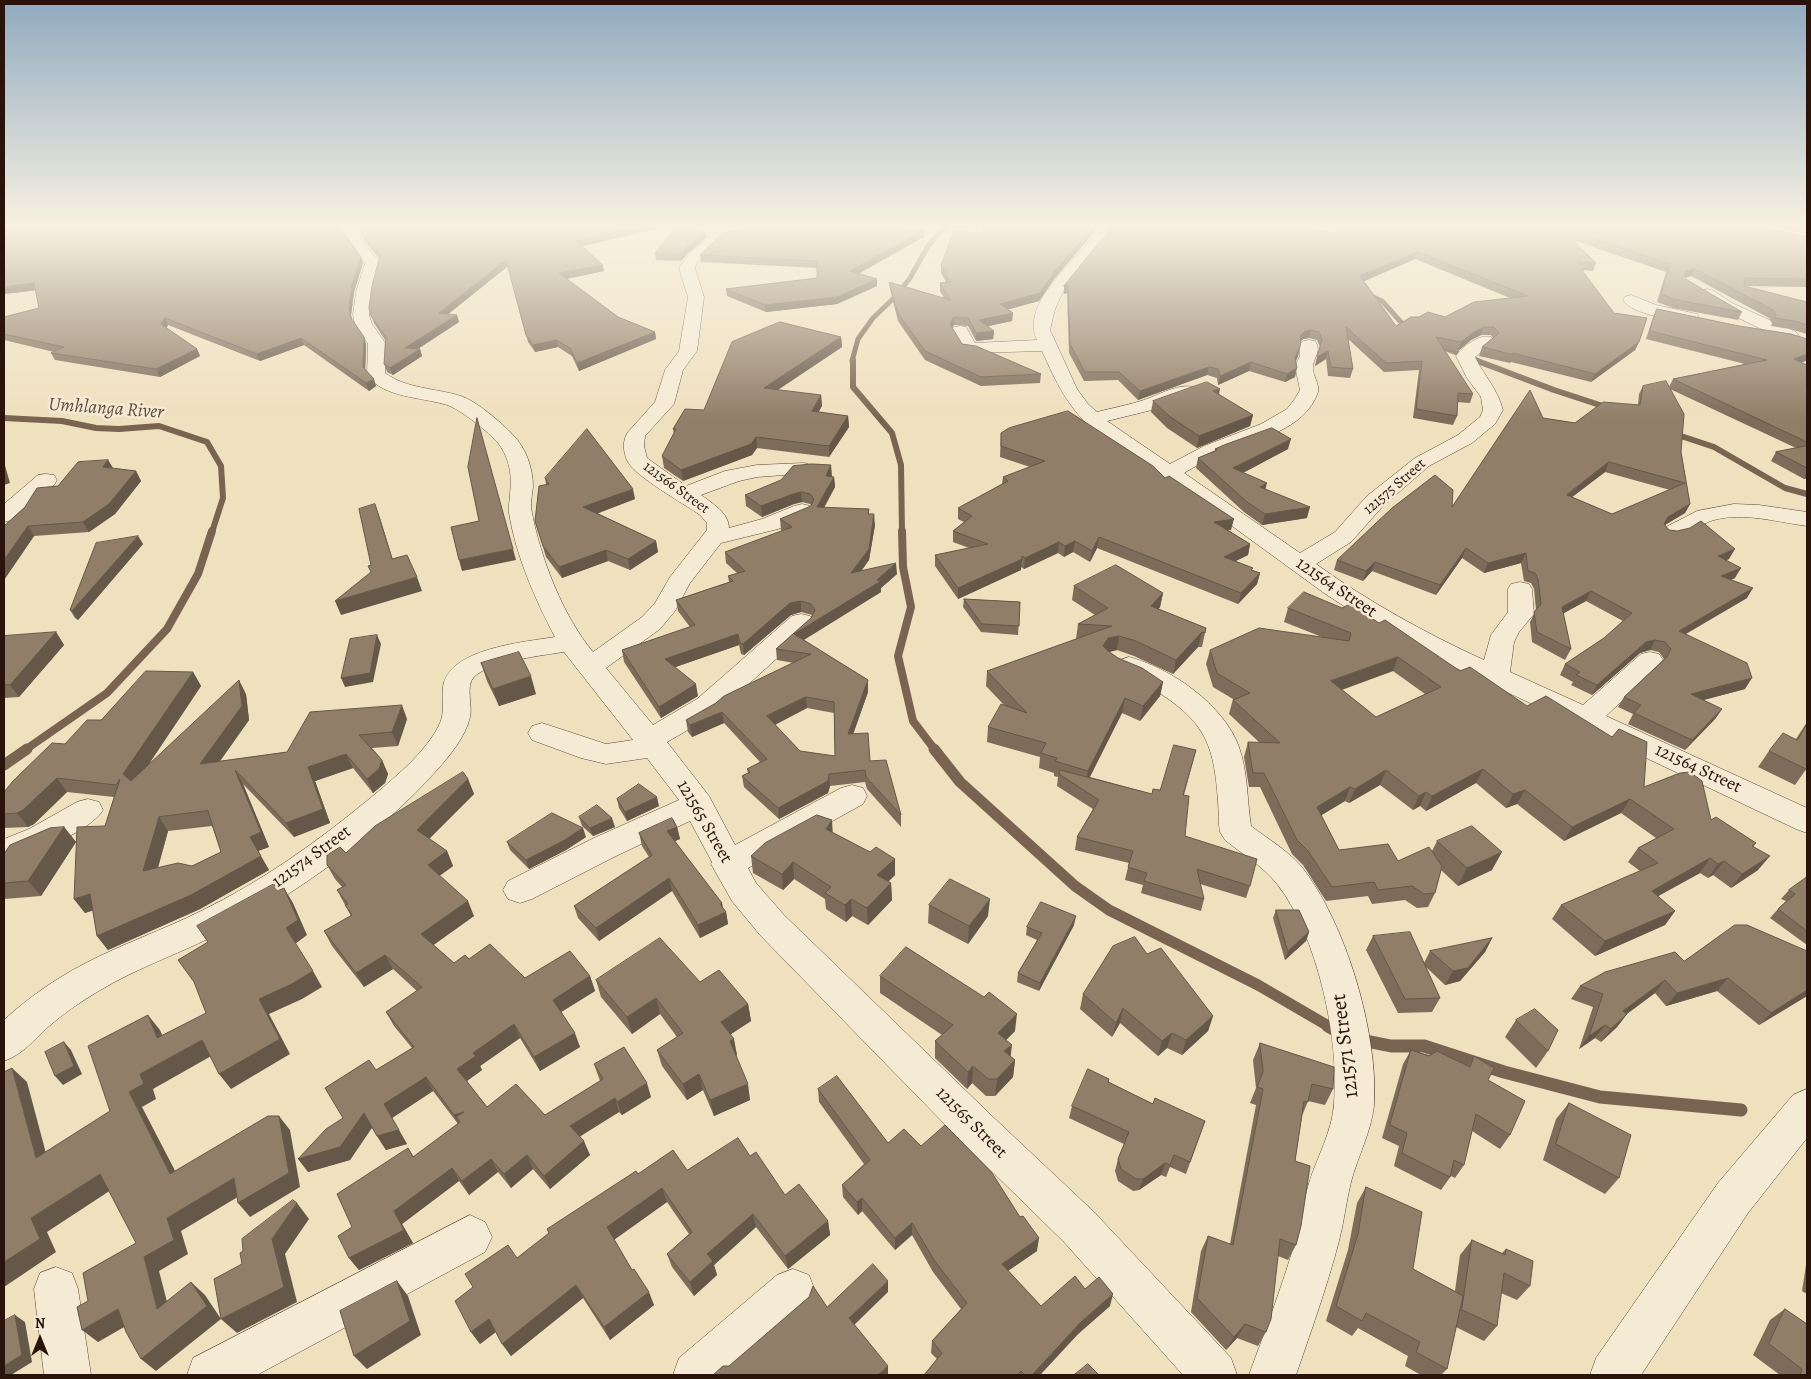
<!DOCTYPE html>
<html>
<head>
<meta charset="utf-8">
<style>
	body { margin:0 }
	#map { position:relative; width:1811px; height:1379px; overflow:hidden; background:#efe0be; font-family:Alegreya,serif }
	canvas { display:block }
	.frame { position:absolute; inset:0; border:5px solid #2a130a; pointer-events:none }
	.north { position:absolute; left:15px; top:1314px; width:50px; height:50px; -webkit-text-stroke:4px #f5ebd5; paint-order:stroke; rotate:0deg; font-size:14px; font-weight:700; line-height:20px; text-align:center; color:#2a130a }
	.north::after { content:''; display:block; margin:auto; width:18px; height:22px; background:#2a130a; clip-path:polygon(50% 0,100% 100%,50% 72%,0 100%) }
</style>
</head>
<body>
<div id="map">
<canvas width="1811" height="1379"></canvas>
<div class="frame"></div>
<div class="north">N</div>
</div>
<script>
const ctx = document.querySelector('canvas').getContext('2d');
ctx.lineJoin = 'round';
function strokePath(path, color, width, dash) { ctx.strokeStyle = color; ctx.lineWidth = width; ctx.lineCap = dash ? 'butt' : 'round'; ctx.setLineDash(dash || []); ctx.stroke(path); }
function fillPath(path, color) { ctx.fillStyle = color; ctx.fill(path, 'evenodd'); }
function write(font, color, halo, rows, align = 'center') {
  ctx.font = font + ' Alegreya,serif'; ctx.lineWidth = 5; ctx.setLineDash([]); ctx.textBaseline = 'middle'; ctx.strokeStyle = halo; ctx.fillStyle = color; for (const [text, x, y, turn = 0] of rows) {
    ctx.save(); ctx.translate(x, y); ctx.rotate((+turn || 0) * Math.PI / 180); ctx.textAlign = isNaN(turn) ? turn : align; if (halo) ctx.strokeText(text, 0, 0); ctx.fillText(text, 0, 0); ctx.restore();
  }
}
const streamFar4 = new Path2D(`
	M1365,293L1382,301L1409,331
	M1433,344L1478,361
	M852,361L858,339L873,318L896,296L910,278L928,246L946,226`);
const streamFar3 = new Path2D(`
	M853,360V387L892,433L901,465L902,532
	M1475,360L1554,390L1609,408
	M4,418L62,421L96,428L119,429L159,426L207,442L221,466L223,498L212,532
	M1672,433L1714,447L1785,488L1807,494`);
const streamFar2 = new Path2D(`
	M902,531L903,567L911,607L898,656L913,721L935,750
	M25,750L107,693L167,629L198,574L212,531`);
const streamFar1 = new Path2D(`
	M934,749L960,782L1075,886L1109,910L1258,985L1330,1027
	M4,765L27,749`);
const stream = new Path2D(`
	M1328,1026L1340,1033
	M1361,1040L1391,1046H1424L1504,1072L1600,1097L1741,1110`);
const minor = new Path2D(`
	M338,226H354L359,232L364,244L381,263L372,292L369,315L372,324L386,344L385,373C407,389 435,388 461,396C476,401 502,423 513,435C526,448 533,468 533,487C532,495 530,505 532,513C541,559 563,616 593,652L642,617L655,603L670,577L707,530V523L700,515C683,503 636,477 628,462C623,453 622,440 628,432L655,402L665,370L679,351L688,297L679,268L688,255L710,237L681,229L679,226H702L726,229L738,226H755L746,233L723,238L697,263L695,268L704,297L697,351L683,370L674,404L645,436L644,446L647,458L686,486L725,471L757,465L804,463L811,465L815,469L811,473L757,477L739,481L701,495C712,503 729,513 729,528L762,519L794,506L802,504L810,506L813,511L810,516L778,529L721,543L690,583L675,611L660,629L606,668L653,725L697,699L792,616L801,614L810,616L814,622L810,628L717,713L667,742L709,796L735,845L841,788L852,785L863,788L867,796L863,804L748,868L756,883L784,915L993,1117L1094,1212L1231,1358L1237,1375H1183L1064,1242L965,1145L760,935L732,901L711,864L712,862L690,821L616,856L532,899L520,903L508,899L503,890L508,881L594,838L679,800L647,758L606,764L581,758L532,740L528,733L532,726L542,723L606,744L633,740L564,652C544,655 488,662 474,677C465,686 473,705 470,717C466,736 449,757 436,771C383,831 297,894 226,930C184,952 138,967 97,992C80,1002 63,1014 48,1027C34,1040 22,1055 4,1061V1020C28,998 55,979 84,964C122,944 163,930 201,911C261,882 317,842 368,800C392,780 427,752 440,723C446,710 440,695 444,682C455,648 524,642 555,637C535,599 516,556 509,513C508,507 510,500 510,494C512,475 510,459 498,443C490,433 460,409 447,405C422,397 383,398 367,375L368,344L355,324L353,315L356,292L365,263C355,251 347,238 338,226Z
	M1100,226H1114L1099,250L1065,288L1055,309L1050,330L1077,389L1088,404L1097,412C1112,408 1129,405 1144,400C1159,395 1178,383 1194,387L1196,391L1194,395L1156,409L1107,421L1170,464L1204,446L1261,424L1287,409L1294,400L1300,390L1295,366L1300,356V345L1303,341L1309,340L1315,341C1322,351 1314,357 1313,366C1312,375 1320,384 1318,392C1305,431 1254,440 1221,453C1208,459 1196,466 1184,473L1300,553L1335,532L1367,496L1415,458L1458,435L1480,417L1483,410L1481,397L1467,378L1456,356C1463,346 1479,334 1491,337L1494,341L1475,357C1484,375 1498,390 1503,410L1495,424L1472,443L1429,466L1383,506L1351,542L1316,564C1369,602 1425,633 1484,660L1491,635L1508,612V589L1511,584L1520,582L1529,584L1532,589L1534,614L1519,632L1514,642L1510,672L1583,705L1641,654L1650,652L1659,654L1663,660L1659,666L1606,716L1807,808V833L1796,829L1414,648L1359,616L1324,593L1232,526L1093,430C1066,404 1057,384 1042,351L972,353L962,351L951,331L954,327L960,326L966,327L975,343L1037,340C1019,299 1083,258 1100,226Z
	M1708,289L1714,291L1732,303L1796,332L1799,336L1796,340L1790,341L1784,340L1720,309L1700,294L1702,291Z
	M1631,295L1656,305L1697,314L1699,318L1697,322L1691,323C1674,320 1633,315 1623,300L1625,297Z
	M46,474L54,475L57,480L54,485L12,520L4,522V504L38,475Z
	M1734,504L1759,505L1807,512V526C1777,522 1744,512 1714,520C1696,525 1684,543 1664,538L1660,533L1664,528L1697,511Z
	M1129,657C1171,668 1224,705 1239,747C1248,772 1247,800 1251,826C1268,839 1287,850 1301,866C1346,922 1379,1035 1374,1106C1371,1132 1358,1156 1351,1182C1346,1202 1344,1222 1339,1241C1327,1287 1311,1331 1296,1375H1249C1265,1331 1282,1287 1295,1242C1301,1223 1303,1203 1309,1183C1317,1157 1332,1132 1334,1104C1340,1040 1317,934 1277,884C1263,866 1242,854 1225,840L1220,832C1218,822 1219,811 1218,801C1214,748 1207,724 1161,694C1147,685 1124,679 1116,666L1120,660Z
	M88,799L99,802L103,810C92,830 27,858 4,864V839L29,829L77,802Z
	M1807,1089V1138L1748,1213L1641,1375H1590L1596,1358L1718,1183L1793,1095Z
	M470,1215L485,1222L492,1237L485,1252L257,1375H187L193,1358Z
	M56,1267L72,1273L78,1289L91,1375H44L34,1289L40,1273Z
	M793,1269L809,1275L815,1291L809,1307L731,1375H673L679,1358L777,1275Z`);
const wall = new Path2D(`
	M4,226L361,257L363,263L354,292L351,315L352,320L364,337L366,345L365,370L376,386L369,391L304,345L260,361L168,325L166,328L197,349L200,356L160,377L55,360L51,353L54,352L4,340V317L39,308L36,290L4,294Z
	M356,226H670L582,246L604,271L567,279L618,317L655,332L656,339L579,371L572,356L558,347L535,352L528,342L508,266L448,314L459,322L418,349H420L422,356L393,375L387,372L384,364L385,340L374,323L369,308L379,258L366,243L360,231Z
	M893,226L889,228L924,230V237L858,273L877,279V286L837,304L766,312L727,296L726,289L817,278V268L701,262L700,255L747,228Z
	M1319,226H1753L1807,237V287L1744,286L1807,302V334L1790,329L1771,326L1772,323L1769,318L1691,276L1685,278L1687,280L1742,312L1738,320L1673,308L1657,302L1666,272L1573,240L1596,263L1593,271L1584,270L1583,272L1614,313L1639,342L1635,350L1591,382L1511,362L1510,363L1479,356L1482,347L1493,338L1491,335H1481L1471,340L1458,351L1443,348L1473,394L1470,403L1457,402V416L1453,425L1413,418L1419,370L1384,372L1348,339L1353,369L1350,378L1328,376L1326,359L1315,366L1320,347L1317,340L1309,338L1303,339L1300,342L1298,356L1296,361L1295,377L1285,382L1249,371L1218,385L1217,378L1207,375L1138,400L1118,380L1084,381L1069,353L1067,293L1064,294V286L1340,232L1338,230ZM1415,259L1510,298L1445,317L1396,326L1364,281Z
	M1772,226H1807V234Z
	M705,232L706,238L687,254L681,261L656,260L655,254Z
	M983,233L1090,237L1054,279L1039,301L1008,309L1013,313L1012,321L988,326L994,331L993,339L976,341L968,326L954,325L952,328L962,344L1041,374L1040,383L981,386L925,360L898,321L890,289L889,282L944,298L940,291V283L946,282L941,273V265Z
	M1657,309L1739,326L1807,339V360L1801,363L1807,365V478L1804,479L1771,461L1776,452L1796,448L1670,389L1690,504L1685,513L1665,525L1669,530L1729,559L1726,560L1735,578L1731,580L1747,598L1686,634L1745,689L1703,700L1722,709L1715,719L1685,750L1628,724L1633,714L1618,707L1624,697L1664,659L1659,652L1650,650L1640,653L1592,695L1571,685L1573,682L1560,675L1565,664L1604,638L1623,621L1586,601L1563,613L1571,649L1565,660L1532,642L1530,622L1536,610L1534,589L1531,583L1524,581L1521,563L1484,573L1462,558L1436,595L1372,571L1363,581L1334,570L1337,560L1452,507L1543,418L1575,423L1638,405L1639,394L1643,386L1669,387L1673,379L1745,364L1646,339L1653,317ZM1605,472L1670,490L1612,514L1572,497Z
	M841,337L842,347L778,390L821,395L822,406L818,412L848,416L849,427L829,457L757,448L752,455L683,481L664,468L662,456L674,434L673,429Z
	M1219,394L1253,415L1250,426L1197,448L1167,428L1151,412L1153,401Z
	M1001,433L1165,478L1231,530H1228L1250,544L1248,555L1235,561L1253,568L1252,570L1260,573L1257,584L1238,604L1097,548L1090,562L1073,552L1064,557L1058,553L1024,569L1021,567V570L958,599L935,566V555L969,548L953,542V531L964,522L958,519V508L1002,484L1003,477L1030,467L1000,457Z
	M1215,449H1288L1243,473L1266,489L1307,518L1262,525L1244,512L1196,468L1198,458L1215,451Z
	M108,460L113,468L136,471L141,481L115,514L89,532L34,536L4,580V526Z
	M831,465V476L834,477L835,487L824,508L869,509V514L875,525L869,560L861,571L897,574L881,588V592L804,640L868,680V692L853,734L870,761L901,815V827L867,789L865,782L830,786L828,793L779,819L744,787L742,776L748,773L747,769L760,762L724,723L692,737L688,732L686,720L794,663L777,660L776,649L811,618L812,615L801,612L791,615L744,655L741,654L739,645L675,667L698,696L661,718L624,662L622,650L690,627L678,611L676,600L729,582L728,576L737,573L726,563L725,552L782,531L781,530L780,519L811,506V505L810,504L802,502L794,504L762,517L746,506L745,495ZM807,708L834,713L835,756L800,751L775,725Z
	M545,478L635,499L597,513L656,541L658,552L630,570L608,561L562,578L546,557L535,521L546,484Z
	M138,536L143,544L78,620L75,618L70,610Z
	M1074,586L1163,593L1160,607L1158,609L1206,628L1202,647H1198L1173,674L1134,656L1117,650L1109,652L1118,658L1163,682L1160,696L1140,721L1122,713L1090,777L1152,794L1160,790L1196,750L1184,795L1185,836L1250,886L1246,898L1200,884L1204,899L1201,911L1141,893L1143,885L1125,880L1129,863L1075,850L1077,837L1093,809L1057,786L1058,777L1054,776V773L1039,768L1040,757L987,742L988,727L1005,706L986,686L987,671L1077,639H1076L1078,624L1095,615L1072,600Z
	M964,599L1020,602L1018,635L981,632L963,607Z
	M1288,608L1379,623L1460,671L1644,787L1756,843L1753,847L1758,870L1731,888L1713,875L1708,878L1700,873L1658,896L1675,911L1665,925L1595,956L1552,919L1561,905L1640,871L1628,862L1638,848L1656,838L1621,813L1564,841L1517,804L1506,808L1476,783L1426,811L1420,806L1413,810L1380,785L1349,803L1345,801L1321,815L1339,850L1398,861L1432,851L1437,841L1492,870L1458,886L1441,870L1435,893L1428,907L1417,908L1405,900L1372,904L1368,896L1326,901L1303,865L1292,854L1260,787H1249L1244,757L1248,742L1260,743L1229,714L1233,699L1213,687L1206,664L1210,650L1322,637L1284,622ZM1393,671L1425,694L1376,717L1342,690Z
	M56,632L64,645L19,697L4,698V636Z
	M481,663L536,694L499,706L487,681Z
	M193,672L201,686L148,765L246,694L249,720L220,761L287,752L407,719L398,746L372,748L382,760L388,774L385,783L373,793L353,768L315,781L330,823L294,837L243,784L269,847L258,851L269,870L200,909L108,950L97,936L93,910L85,913L74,899L105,826L114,797L67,792L34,824L28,827L4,828V792L65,744L101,720ZM212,826L221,852L192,866L158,868L168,831Z
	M1807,722V768L1795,785L1758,767L1769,751L1796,739Z
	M468,779L474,794L429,839L447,851L453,866L439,876L474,916L433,945L454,963L469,959L525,978L590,976L595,991L561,1012L580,1047L540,1071L520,1038L480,1066L482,1070L467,1081L487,1107L545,1115L600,1081L594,1064L651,1097L622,1115L619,1112L580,1136L590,1155L550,1189L533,1169L511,1188L498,1172L469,1195L459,1181L402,1224L413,1243L359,1270L349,1258L352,1227L408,1148L414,1157L458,1124L433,1091L392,1118L407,1144L386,1150L372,1128L350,1160L308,1172L343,1118L376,1070L412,1048L394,1026L386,1012L417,991L393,969L364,987L332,946L324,931L351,916L337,890L342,887L335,879L327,865Z
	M617,799L659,806L627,821L619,808Z
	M579,817L615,827L593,836L582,826Z
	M64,827L76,842L41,896L4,899V854Z
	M677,827L680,839L675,841L726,912L728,924L700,938L672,891L599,941L578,918L574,906L649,857L642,846L639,833Z
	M833,833L870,852L895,859V875L888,882L891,883L892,900L868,925L852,916L846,922L826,909L825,899L794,879L783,890L753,873L751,856Z
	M586,837L566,850L529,869L510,850L507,842Z
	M1807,877V945L1770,918L1778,909L1786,901L1781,899L1789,890Z
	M929,905L988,916L968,944L928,923Z
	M1276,910L1309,932L1306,941L1285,960L1273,918Z
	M1074,925L1039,991L1017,982L1018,973L1037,940L1026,935L1027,927Z
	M1373,936L1424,963L1430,951L1492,938L1485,952L1460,981L1445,985L1426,967L1440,998L1432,1012L1398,1013L1366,950Z
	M1147,954L1213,1016L1208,1031L1182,1055L1167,1048L1158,1056L1120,1023L1112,1037L1080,1009L1083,994Z
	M1684,961L1807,996L1759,1025L1717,991L1666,1006L1655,993L1627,1014L1617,1027L1601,1042L1595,1038L1579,1049L1593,1007L1571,999L1580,986Z
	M880,976L1015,1031L1006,1040L1010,1056L1015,1060L1013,1077L995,1096H986L972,1083L967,1089L935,1058V1041L942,1035L880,993Z
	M596,980L700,982L748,1004L751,1021L731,1034L737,1055L736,1056L750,1100L714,1116L703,1090L687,1100L662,1066L657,1050L677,1037L660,1014L632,1034L601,997Z
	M1516,1020L1548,1051L1536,1068L1505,1037Z
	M1260,1043L1333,1089L1325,1105L1308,1101L1302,1116L1295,1161L1296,1245L1288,1260L1278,1256L1266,1332L1258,1346L1237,1338L1226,1350L1191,1312L1201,1251L1208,1236L1230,1244L1256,1105L1250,1103L1256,1088L1253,1060Z
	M1411,1050L1468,1066L1474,1056L1488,1080L1510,1135L1500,1149L1472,1131L1464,1165L1455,1178L1451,1176L1441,1190L1394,1166L1399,1146L1382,1138L1403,1064Z
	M1109,1079V1082L1153,1104L1205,1121L1186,1174L1170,1167L1166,1177L1161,1175L1139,1190L1133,1191L1118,1181L1115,1171L1118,1159L1124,1144L1069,1118L1072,1106Z
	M818,1089L888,1143L921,1146L1037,1251L1008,1271L1041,1306L1085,1289L1110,1306L1078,1334L1040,1375H924L937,1359L931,1353L932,1341L961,1309L933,1272L912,1235L895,1250L862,1211L858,1215L843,1197L842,1185L864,1164L819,1102Z
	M1569,1103L1619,1178L1605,1194L1543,1160L1556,1119Z
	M750,1156L785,1195L828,1221L830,1235L788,1269L756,1227L714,1265L717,1275L694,1296L672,1267L667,1254L689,1234L667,1202L614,1240L632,1270L654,1305L610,1340L583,1298L511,1356L496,1332L480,1344L471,1332L473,1287L517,1258L638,1174L687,1170Z
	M1366,1187L1413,1269L1455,1291L1460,1255L1472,1240L1502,1253L1506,1249L1530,1286L1517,1300L1501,1293L1497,1326L1484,1341L1456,1327L1447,1369L1441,1375H1421L1405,1366L1408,1356L1358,1328L1352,1336L1326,1321L1348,1250L1357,1203Z
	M1807,1263V1294L1802,1291L1806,1265Z
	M1785,1309L1807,1375H1780L1753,1355L1770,1320Z`);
const shadedWall = new Path2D(`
	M641,226H670L578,247L576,241Z
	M879,226H893L876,234V227Z
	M1094,226H1098L1090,237L1054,279L1039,301L999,312L1000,304L1055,271Z
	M924,230V237L851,278L850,271Z
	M705,232L706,238L687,254L681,261V255L686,247Z
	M1418,252L1415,259L1358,284L1360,276Z
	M361,257L363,263L354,292L351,315L353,325L349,308L352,285Z
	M506,260L508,266L441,320L439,313Z
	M603,265L604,271L560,280L559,273Z
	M1695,269L1691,276L1682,279L1686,271Z
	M877,279V286L837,304L766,312L765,305Z
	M34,283L38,290L4,294V287Z
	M1068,285L1067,293L1064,294V286Z
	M1013,313L1012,321L979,328V320Z
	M457,315L459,322L408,355L405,348Z
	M954,317V325L949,332L950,324Z
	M165,318L168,325L165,331L161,324Z
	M1484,327L1481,335L1471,340L1458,351L1461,342L1474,332Z
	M1311,330L1309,338L1303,339L1298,344L1301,335L1305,331Z
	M994,331L993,339L976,341V333Z
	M655,332L656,339L579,371L577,363Z
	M364,337L366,345L365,375L363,367Z
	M841,337L842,347L765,398L764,388Z
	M301,338L304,345L260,361L257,354Z
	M556,340L558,347L535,352L533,345Z
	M1639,342L1635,350L1591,382L1595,374Z
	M1300,347L1298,356L1293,366L1295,358Z
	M197,349L200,356L160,377L156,369Z
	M420,349L422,356L393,375L390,368Z
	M1328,351L1326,359L1315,366L1317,357Z
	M1807,354V360L1789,368L1794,359Z
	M1251,362L1249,371L1218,385L1220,376Z
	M1209,367L1207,375L1138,400L1140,391Z
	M1297,368L1295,377L1285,382L1287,374Z
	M374,379L376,386L369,391L366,383Z
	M1220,389L1218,400L1213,391Z
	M821,395L822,406L813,422L812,411Z
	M1253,415L1250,426L1197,448L1199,436Z
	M848,416L849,427L829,457V446Z
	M756,437L757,448L752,455L683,481L681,470Z
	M1291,439L1288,449L1231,479L1233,468Z
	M108,460L114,470L103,467Z
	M4,462L10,483L4,485Z
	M1609,462L1605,472L1563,504L1567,495Z
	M831,465L832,476L827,486L826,476Z
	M136,471L141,481L115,514L89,532L83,522Z
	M1807,473V478L1804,479Z
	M834,477L835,487L818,518L817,507Z
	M1267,483L1264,494L1260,487Z
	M633,489L635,499L586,518L583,507Z
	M801,492L802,502L794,504L762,517L761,506L793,494Z
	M375,504L380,518L397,573L392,559Z
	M1690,504L1685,513L1663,526L1659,534L1668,517Z
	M1310,507L1307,518L1262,525L1265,514Z
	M874,514L875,525L869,560L852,584L851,573Z
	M1234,519L1231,530L1212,533L1214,522Z
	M28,526L34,536L4,580V560Z
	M138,536L143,544L78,620L72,611Z
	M1099,537L1097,548L1090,562L1092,551Z
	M656,541L658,552L630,570L628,559Z
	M1075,541L1073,552L1064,557L1065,546Z
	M1059,542L1058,553L1024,569L1025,558Z
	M1250,544L1248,555L1222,568L1224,557Z
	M1466,548L1462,558L1436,595L1440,585Z
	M513,549L516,560L462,571L459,560Z
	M1735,549L1729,559L1713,566L1718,556Z
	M606,550L608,561L562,578L559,567Z
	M1526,553L1521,563L1484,573L1488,563Z
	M1022,559L1021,570L958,599V588Z
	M1375,562L1372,571L1363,581L1366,571Z
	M896,563L897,574L881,588V592L795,645L794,634L877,580Z
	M1741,568L1735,578L1715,586L1721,576Z
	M1260,573L1257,584L1238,604L1241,593Z
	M417,577L422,591L341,615L335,601Z
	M1753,588L1747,598L1673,641L1679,631Z
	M1591,591L1586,601L1557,617L1562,607Z
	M1163,593L1160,607L1149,621L1151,606Z
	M801,601V612L791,615L744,655L743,644L790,603Z
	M56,632L64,645L19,697L10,685Z
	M1202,632L1198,647L1173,674L1176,660Z
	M738,634L739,645L667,670L665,659Z
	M377,635L381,644L373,682L345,687L341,678Z
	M1119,636L1117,650L1105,653L1103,646L1108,638Z
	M1655,640L1650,650L1640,653L1592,695L1597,685L1646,642Z
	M1398,657L1393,671L1326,695L1331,681Z
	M193,672L201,686L133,788L123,774Z
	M531,676L536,694L499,706L493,689Z
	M1752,678L1745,689L1685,705L1691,694Z
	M239,680L246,694L249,720L208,778L200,764Z
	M868,680V692L849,746L848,734Z
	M1163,682L1160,696L1140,721L1143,706Z
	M696,684L698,696L661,718L659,707Z
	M806,697L807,708L768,728L767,716Z
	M1125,698L1122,713L1085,786L1088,771Z
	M402,705L407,719L398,746L392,732Z
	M1722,709L1715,719L1685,750L1692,740Z
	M722,712L724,723L692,737L690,725Z
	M346,754L353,768L315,781L330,823L294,837L286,823L308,767Z
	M382,760L388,774L385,783L373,793L367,779Z
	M1483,769L1476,783L1426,811L1432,796Z
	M235,770L243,784L269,847L258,851L269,870L200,909L108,950L97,936L250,837Z
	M1386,770L1380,785L1349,803L1355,789Z
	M829,774L830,786L828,793L779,819L778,808Z
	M57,778L67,792L34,824L28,827L17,813Z
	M468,779L474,794L423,845L417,830Z
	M1350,787L1345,801L1312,821L1317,807Z
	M1525,790L1517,804L1506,808L1513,794Z
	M1426,792L1420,806L1413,810L1419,796Z
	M657,797L659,806L627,821L625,812Z
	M1630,799L1621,813L1564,841L1572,827Z
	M159,817L168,831L153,885L143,871Z
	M612,818L615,827L593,836L590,828Z
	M832,820L833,837L826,829Z
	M64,827L76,842L41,896L28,881Z
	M677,827L680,839L670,843L667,831Z
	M583,828L586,837L566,850L529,869L526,860Z
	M447,851L453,866L434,880L428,865Z
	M1502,852L1492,870L1458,886L1467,868Z
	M1770,856L1758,870L1731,888L1742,874Z
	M1710,858L1700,873L1642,905L1652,891Z
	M895,859V875L877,892V875Z
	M1724,861L1713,875L1708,878L1718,864Z
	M793,862L794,879L783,890L782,874Z
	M669,878L672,891L599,941L596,928Z
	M891,883L892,900L868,925L867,908Z
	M284,888L293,903L307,935L295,944L286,928Z
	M90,894L101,908L85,913L74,899Z
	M851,899L852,916L846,922L845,905Z
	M990,899L988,916L968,944L969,926Z
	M468,901L474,916L428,949L421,934Z
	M722,903L724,913L726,912L728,924L700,938L698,925L720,904Z
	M1675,911L1665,925L1595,956L1605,941Z
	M1076,916L1074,925L1039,991L1040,983Z
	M1309,932L1306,941L1285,960L1288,951Z
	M1492,938L1485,952L1460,981L1445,985L1453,971Z
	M385,955L393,969L364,987L356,973Z
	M313,971L322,987L302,999L269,1014L290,1054L231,1089L219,1074L259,999Z
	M590,976L595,991L558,1014L553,1000Z
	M1728,978L1717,991L1666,1006L1677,993Z
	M1665,980L1655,993L1613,1024L1623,1011Z
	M1807,990V996L1759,1025L1771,1013Z
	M656,998L660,1014L632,1034L627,1017Z
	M748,1004L751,1021L725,1038L721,1022Z
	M1123,1008L1120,1023L1112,1037L1116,1023Z
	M1017,1014L1015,1031L996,1050L998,1033Z
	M1627,1014L1617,1027L1601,1042L1611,1029Z
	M148,1015L160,1030L170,1053L157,1038Z
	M1213,1016L1208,1031L1182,1055L1186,1040Z
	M514,1024L520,1038L480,1066L482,1070L464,1083L457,1069L473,1053Z
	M1605,1025L1595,1038L1579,1049L1589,1036Z
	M575,1033L580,1047L540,1071L534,1057Z
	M1172,1033L1167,1048L1158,1056L1162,1041Z
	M734,1039L737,1055L733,1058L730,1041Z
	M202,1040L213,1055L153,1089L156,1099L142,1107L184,1188L170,1174L129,1092L140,1074Z
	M64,1042L71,1050L82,1074L63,1085L55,1076Z
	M1012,1045L1010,1062L1004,1051Z
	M1015,1060L1013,1077L995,1096L997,1079Z
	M973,1066L972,1083L967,1089L968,1072Z
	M12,1068L27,1082L51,1172L36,1158Z
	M699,1074L703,1090L687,1100L683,1084Z
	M426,1077L433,1091L392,1118L407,1144L386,1150L377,1136L384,1104Z
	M647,1083L651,1097L622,1115L617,1102Z
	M748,1084L750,1100L714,1116L710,1100Z
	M615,1098L619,1112L576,1139L570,1126Z
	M464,1112L460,1122L456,1117L461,1128L454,1115Z
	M364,1113L372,1127L350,1160L308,1172L298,1159Z
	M279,1116L290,1130L300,1187L250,1217L238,1203Z
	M584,1141L590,1155L550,1189L544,1176Z
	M527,1155L533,1169L511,1188L504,1174Z
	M491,1159L498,1172L469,1195L462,1181Z
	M1165,1163L1161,1175L1139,1190L1143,1179Z
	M452,1168L459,1181L402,1224L413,1243L359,1270L349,1258L394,1211Z
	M100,1174L114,1188L47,1232L56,1252L4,1287V1262L31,1218Z
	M234,1178L246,1192L181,1231L188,1254L159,1271L172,1321L157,1309L144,1257L167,1218Z
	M662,1188L667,1202L612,1241L607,1227Z
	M862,1198V1211L858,1215L857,1202Z
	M297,1203L309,1219L285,1254L297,1302L237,1333L221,1319L272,1239Z
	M753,1214L756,1227L714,1265L717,1275L694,1296L690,1282L707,1254Z
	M828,1221L830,1235L788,1269L785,1256Z
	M912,1223V1235L895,1250V1238Z
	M1039,1238L1037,1251L1000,1276L1002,1264Z
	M397,1281L408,1296L421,1335L367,1369L354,1356Z
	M888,1281V1292L850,1329L849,1318Z
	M191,1282L205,1295L221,1319L156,1371L141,1359Z
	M576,1285L583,1298L511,1356L502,1344Z
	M649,1292L654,1305L610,1340L604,1327Z
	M1113,1294L1110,1306L1078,1334L1040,1375H1032L1081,1322Z
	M118,1309L133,1322L98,1342L82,1330Z
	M15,1315L25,1322L32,1362L11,1375H4V1366Z
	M489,1319L497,1331L480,1344L471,1332Z
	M1245,1324L1237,1338L1226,1350L1234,1337Z
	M888,1366V1375H878Z`);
const building = new Path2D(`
	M4,226H339L361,257L352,285L349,308L351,318L364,337L363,367L374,379L366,383L301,338L257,354L165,318L161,324L197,349L156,369L51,353L64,347L4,334V317L39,308L34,283L4,287Z
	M359,226H641L576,241L603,265L559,273L618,317L655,332L577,363L570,348L556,340L533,345L526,335L506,260L439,313L457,315L405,348L420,349L390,368L384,364L386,337L371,316L369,308L372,286L380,255L364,237Z
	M677,226H686L705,232L686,247L681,255L655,254Z
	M749,226H879L876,227L924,230L850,271L877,279L837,297L765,305L726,289L817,278V261L700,255L723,233L747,228Z
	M984,226H1094L1055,271L1040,293L1000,304L1013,313L979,320L994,331L976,333L968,318L954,317L950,324L962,344L976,346L1041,374L981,377L925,351L898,313L889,282L950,300L940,283L950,282L941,265L954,231L983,233Z
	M1113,226H1296L1334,233L1340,232L1343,229L1342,226H1753L1807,237V279L1745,278L1744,286L1807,302V325L1795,321L1775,318L1776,315L1773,310L1695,269L1686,271L1684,276L1687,280L1742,312L1677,300L1661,294L1670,264L1560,227L1596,263L1579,262L1585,269H1581L1614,313L1647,318L1639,342L1595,374L1513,353L1514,355L1482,347L1499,333L1494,327H1484L1474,332L1461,342L1436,337L1473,394L1458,393L1457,416L1416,409L1422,361L1386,363L1346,327L1353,369L1331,367L1328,351L1317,357L1322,339L1319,332L1311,330L1305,331L1301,335L1300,347L1295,358L1297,368L1287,374L1251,362L1220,376L1218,369L1209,367L1140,391L1119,372H1085L1070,344L1068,285L1064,286ZM1418,252L1528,296L1474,302L1445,317L1428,312L1419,317H1411L1396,326L1360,276Z
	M1657,309L1739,326L1791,334L1807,339V354L1794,359L1807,365V442L1673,379L1767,360L1650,331Z
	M780,322L841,337L764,388L821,395L812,411L848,416L829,446L756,437L751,444L681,470L662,456L676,429H673L685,409L704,410L732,342Z
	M1666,381L1684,414L1681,452L1690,504L1668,517L1664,524L1669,530L1677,531L1690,528L1701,521L1735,549L1718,556L1741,568L1721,576L1753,588L1679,631L1747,663L1752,678L1691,694L1722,709L1692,740L1634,713L1641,705L1624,697L1667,657L1671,649L1665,642L1655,640L1646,642L1597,685L1576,675L1580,672L1565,664L1604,638L1632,613L1591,591L1562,607L1571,649L1537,632L1534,612L1541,604L1538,579L1535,573L1528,571L1526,553L1488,563L1466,548L1440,585L1375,562L1366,571L1337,560L1392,508L1435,475L1453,490L1452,507L1530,390L1543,418L1575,423L1603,402L1640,405L1643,386ZM1609,462L1685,483L1612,514L1567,495Z
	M1207,382L1220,389L1213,391L1253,415L1199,436L1169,416L1153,401Z
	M1068,411L1153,466L1165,478L1169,476L1234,519L1214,522L1250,544L1224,557L1253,568L1251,570L1260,573L1241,593L1099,537L1092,551L1075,541L1065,546L1059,542L1025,558L1022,556V559L958,588L935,555L988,544L953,531L972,516L958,508L1008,481L1003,477L1045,461L1001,446V433L1009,428Z
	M477,418L513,549L459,560L451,527L479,521L468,467Z
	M1272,428L1291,439L1233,468L1267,483L1260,487L1310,507L1265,514L1247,502L1198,458L1217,450L1215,449L1224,445Z
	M587,429L633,489L583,507L656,541L628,559L606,550L559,567L543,546L535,521L539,486L549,484L545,478Z
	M1807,446V468L1776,452Z
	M108,460L103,467L136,471L109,504L83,522L28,526L4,560V526L25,507L37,488L58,486L78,462Z
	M812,464L831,465L826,476L834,477L817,507L869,509L868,514H874L869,549L851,573L896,563L877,580L881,581L794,634L868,680L848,734L868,733L870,761L886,760L901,815L866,777L865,770L829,774L828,781L778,808L742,776L750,772L747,769L767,759L722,712L690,725L686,720L716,703L724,696L811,654L776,649L811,618L815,610L811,604L801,601L790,603L743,644L740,643L738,634L665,659L696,684L659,707L622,650L695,625L676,600L733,581L728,576L745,571L725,552L792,527L780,519L811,506L814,499L810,494L801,492L793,494L761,506L745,495L781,480L793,466ZM806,697L834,702L835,756L800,751L767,716Z
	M375,504L392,559L407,555L417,577L335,601L371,572L368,566L371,565L359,509Z
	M138,536L72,611L70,610L96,543Z
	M1116,565L1163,593L1151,606L1206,628L1205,633L1202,632L1176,660L1136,641L1119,636L1108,638L1103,646L1108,651L1118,658L1142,668L1163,682L1143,706L1125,698L1088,771L1055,761L1057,758L1041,753L1046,743L988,727L1001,704L1027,713L987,671L1112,626L1078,624L1108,608L1074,586Z
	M1304,592L1342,608L1350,604L1379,623L1385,620L1460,671L1470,667L1527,706L1546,696L1612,737L1619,729L1647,742L1644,787L1680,773L1690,772L1702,781L1711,820L1716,817L1756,843L1752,846L1770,856L1742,874L1724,861L1718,864L1710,858L1652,891L1675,911L1605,941L1561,905L1658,863L1638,848L1674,829L1630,799L1572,827L1525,790L1513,794L1483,769L1432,796L1426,792L1419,796L1386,770L1355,789L1350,787L1317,807L1339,850L1388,844L1398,861L1429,847L1442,866L1435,893L1424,894L1412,886L1378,890L1374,882L1332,887L1308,851L1297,840L1264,773H1253L1248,742L1280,743L1233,700L1250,693L1217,673L1210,650L1259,628L1349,641L1351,633L1288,608ZM1398,657L1441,687L1376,717L1331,681Z
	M964,599L1020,602L1019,626L982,624Z
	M56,632L10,685H4V636Z
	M377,635L370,673L341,678L350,639Z
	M519,652L531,676L493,689L481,663Z
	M146,671L193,672L123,774L131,781L239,680L242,706L200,764L287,752L310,712L402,705L392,732L359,735L382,760L379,769L367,779L346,754L308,767L323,809L286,823L235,770L261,832L250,837L261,856L191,895L97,936L90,894L74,899L77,827L105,826L120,779L116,785L57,778L23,810L17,813L4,814V792L13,781L52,743L65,744L87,720H101ZM208,811L221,852L192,866L178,863L143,871L159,817Z
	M1807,724V768L1806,769L1769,751L1783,733L1797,740Z
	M1174,745L1196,750L1183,795L1189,796L1185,836L1257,859L1250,886L1197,869L1204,899L1144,881L1147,873L1128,867L1133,851L1077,837L1099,800L1059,774L1060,770L1152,794L1153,789L1160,790Z
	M463,772L468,779L417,830L447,851L428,865L468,901L421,934L454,963L465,955L469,959L490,944L525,978L570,951L590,976L553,1000L575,1033L534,1057L514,1024L473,1053L476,1056L457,1069L487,1107L516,1084L545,1115L603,1079L594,1064L624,1047L647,1083L617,1102L615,1098L570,1126L584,1141L544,1176L527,1155L504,1174L491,1159L462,1181L452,1168L394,1211L404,1230L349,1258L338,1236L352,1227L337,1194L408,1148L413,1157L460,1122L456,1117L464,1112L454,1115L426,1077L384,1104L399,1130L377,1136L364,1113L340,1147L298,1159L326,1129L343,1118L325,1088L369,1060L376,1070L414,1047L386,1012L422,987L385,955L356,973L324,931L352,915L345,905L348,904L337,890L346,885L327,865V855L340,847L346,853L375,826Z
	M639,784L657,797L625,812L617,799Z
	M597,805L612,818L590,828L579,817Z
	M552,813L583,828L563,841L526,860L507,842Z
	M817,815L832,820L826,829L870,852L876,847L895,859L877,875L891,883L867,908L851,899L845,905L825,893L831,887L793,862L782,874L751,856L765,843Z
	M672,818L677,827L667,831L722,903L720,904L726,912L698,925L669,878L596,928L574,906L652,855L639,833Z
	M1472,826L1502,852L1467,868L1437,841Z
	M64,827L28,881L4,883V854L10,845L50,828Z
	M1807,877V931L1778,909L1795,894L1789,890Z
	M950,879L990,899L969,926L929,905Z
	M276,883L280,890L284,888L298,920L286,928L313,971L292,984L259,999L280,1039L219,1074L202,1040L140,1074L144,1084L129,1092L170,1174L268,1116H279L289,1173L238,1203L234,1178L167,1218L174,1240L144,1257L157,1309L191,1282L207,1306L141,1359L126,1332L118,1309L82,1330L77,1307L88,1301L83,1273L136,1243L100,1174L31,1218L40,1239L4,1262V1072L12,1068L36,1158L110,1111L88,1046L148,1015L157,1038L206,1013L194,982L178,960L208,942L197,926Z
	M1041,902L1076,916L1040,983L1018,973L1042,933L1027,927Z
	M1276,910H1299L1309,932L1288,951Z
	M1735,925H1747L1807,951V990L1771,1013L1728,978L1677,993L1665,980L1623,1011L1627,1014L1611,1029L1605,1025L1589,1036L1603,994L1580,986L1605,972L1675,952L1684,961Z
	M1410,932L1440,998L1405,999L1373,936Z
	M1135,937L1147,954L1161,948L1213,1016L1186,1040L1172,1033L1162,1041L1123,1008L1116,1023L1083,994L1113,946Z
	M660,938L700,982L719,970L748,1004L721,1022L734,1039L730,1041L748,1084L710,1100L699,1074L683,1084L657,1050L683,1033L656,998L627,1017L596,980Z
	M1492,938L1468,968L1453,971L1430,951Z
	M906,947L984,997L989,992L1017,1014L998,1033L1012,1045L1004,1051L1015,1060L997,1079H988L973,1066L968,1072L935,1041L953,1025L880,976Z
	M1535,1009L1558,1030L1548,1051L1516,1020Z
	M64,1042L74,1066L55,1076L45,1052Z
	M1260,1043L1334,1067L1333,1089L1312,1084L1308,1102L1304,1101L1295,1161L1310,1166L1301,1226L1296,1245L1280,1239L1271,1319L1266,1332L1245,1324L1234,1337L1197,1298L1208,1236L1233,1245L1263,1089L1257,1087L1263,1072Z
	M1411,1050L1429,1056L1437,1051L1470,1067L1474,1056L1494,1068L1488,1080L1525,1101L1510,1135L1476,1114L1464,1165L1454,1160L1450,1177L1402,1153L1407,1133L1390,1125Z
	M1088,1069L1109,1079L1108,1082L1153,1104L1155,1098L1205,1121L1190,1162L1174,1155L1170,1165L1165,1163L1143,1179H1136L1121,1169L1118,1159L1129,1132L1072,1106Z
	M837,1076L888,1143L904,1129L921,1146L945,1125L992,1173L1020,1217L1023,1216L1039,1238L1002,1264L1041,1306L1075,1276L1085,1289L1099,1277L1113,1294L1081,1322L1032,1375H1025L1021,1371L1017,1375H924L942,1353L932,1341L967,1303L934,1260L912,1223L895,1238L862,1198L857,1202L842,1185L870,1160L818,1089Z
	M1569,1103L1631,1135L1619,1178L1556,1144Z
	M738,1138L750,1156L756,1152L785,1195L799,1184L828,1221L785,1256L753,1214L707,1254L713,1261L690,1282L667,1254L692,1232L662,1188L607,1227L632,1270L634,1269L649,1292L604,1327L576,1285L502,1344L489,1319L471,1332L455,1301L473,1287L465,1274L508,1245L517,1258L549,1233L547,1229L636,1171L638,1174L673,1150L687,1170Z
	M1366,1187L1422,1212L1413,1269L1463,1296L1447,1369L1416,1352L1420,1342L1366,1313L1362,1321L1336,1306L1358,1234Z
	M293,1200L297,1203L272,1239L284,1287L221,1319L214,1279L242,1264L240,1253L243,1251L242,1239Z
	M1472,1240L1505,1255L1506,1249L1533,1261L1530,1286L1504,1273L1497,1326L1462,1310Z
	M873,1264L888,1281L849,1318L888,1366L878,1375H713L723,1366H729L809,1297L813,1286L827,1307Z
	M397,1281L410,1321L354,1356L340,1311Z
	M1785,1309L1807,1324V1375H1800L1802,1369L1769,1344Z
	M15,1315L22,1355L4,1366V1321Z
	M1088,1364L1099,1375H1074Z`);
const farStreetnames = [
	["121575 Street",1395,487,-41],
	["121566 Street",676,488,36]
];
const streetNames = [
	["121564 Street",1336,588,34],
	["121564 Street",1698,769,25],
	["121565 Street",704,822,60],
	["121574 Street",312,857,-36],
	["121565 Street",971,1123,45]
];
const waterNames = [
	["Umhlanga River",106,409,4]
];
const nearStreetnames = [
	["121571 Street",1346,1046,-97]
];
strokePath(streamFar4, '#786451', 5);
strokePath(streamFar3, '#786451', 6);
strokePath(streamFar2, '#786451', 8);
strokePath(streamFar1, '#786451', 11);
strokePath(stream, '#786451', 13);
strokePath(minor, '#5b4637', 1);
fillPath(minor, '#f5ebd5');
fillPath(wall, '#7c6c59');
fillPath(shadedWall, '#655849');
fillPath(building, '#907e68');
strokePath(building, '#655849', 1);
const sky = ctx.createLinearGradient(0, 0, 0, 419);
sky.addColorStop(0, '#90aabf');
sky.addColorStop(0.54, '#f8f1e2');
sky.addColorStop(1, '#f8f1e200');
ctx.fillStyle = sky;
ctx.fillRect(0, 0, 1811, 419);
write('15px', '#2a130a', '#f5ebd5', farStreetnames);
write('18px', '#2a130a', '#f5ebd5', streetNames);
write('italic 19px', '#5e493a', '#f5ebd5', waterNames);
write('21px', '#2a130a', '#f5ebd5', nearStreetnames);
</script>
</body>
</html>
